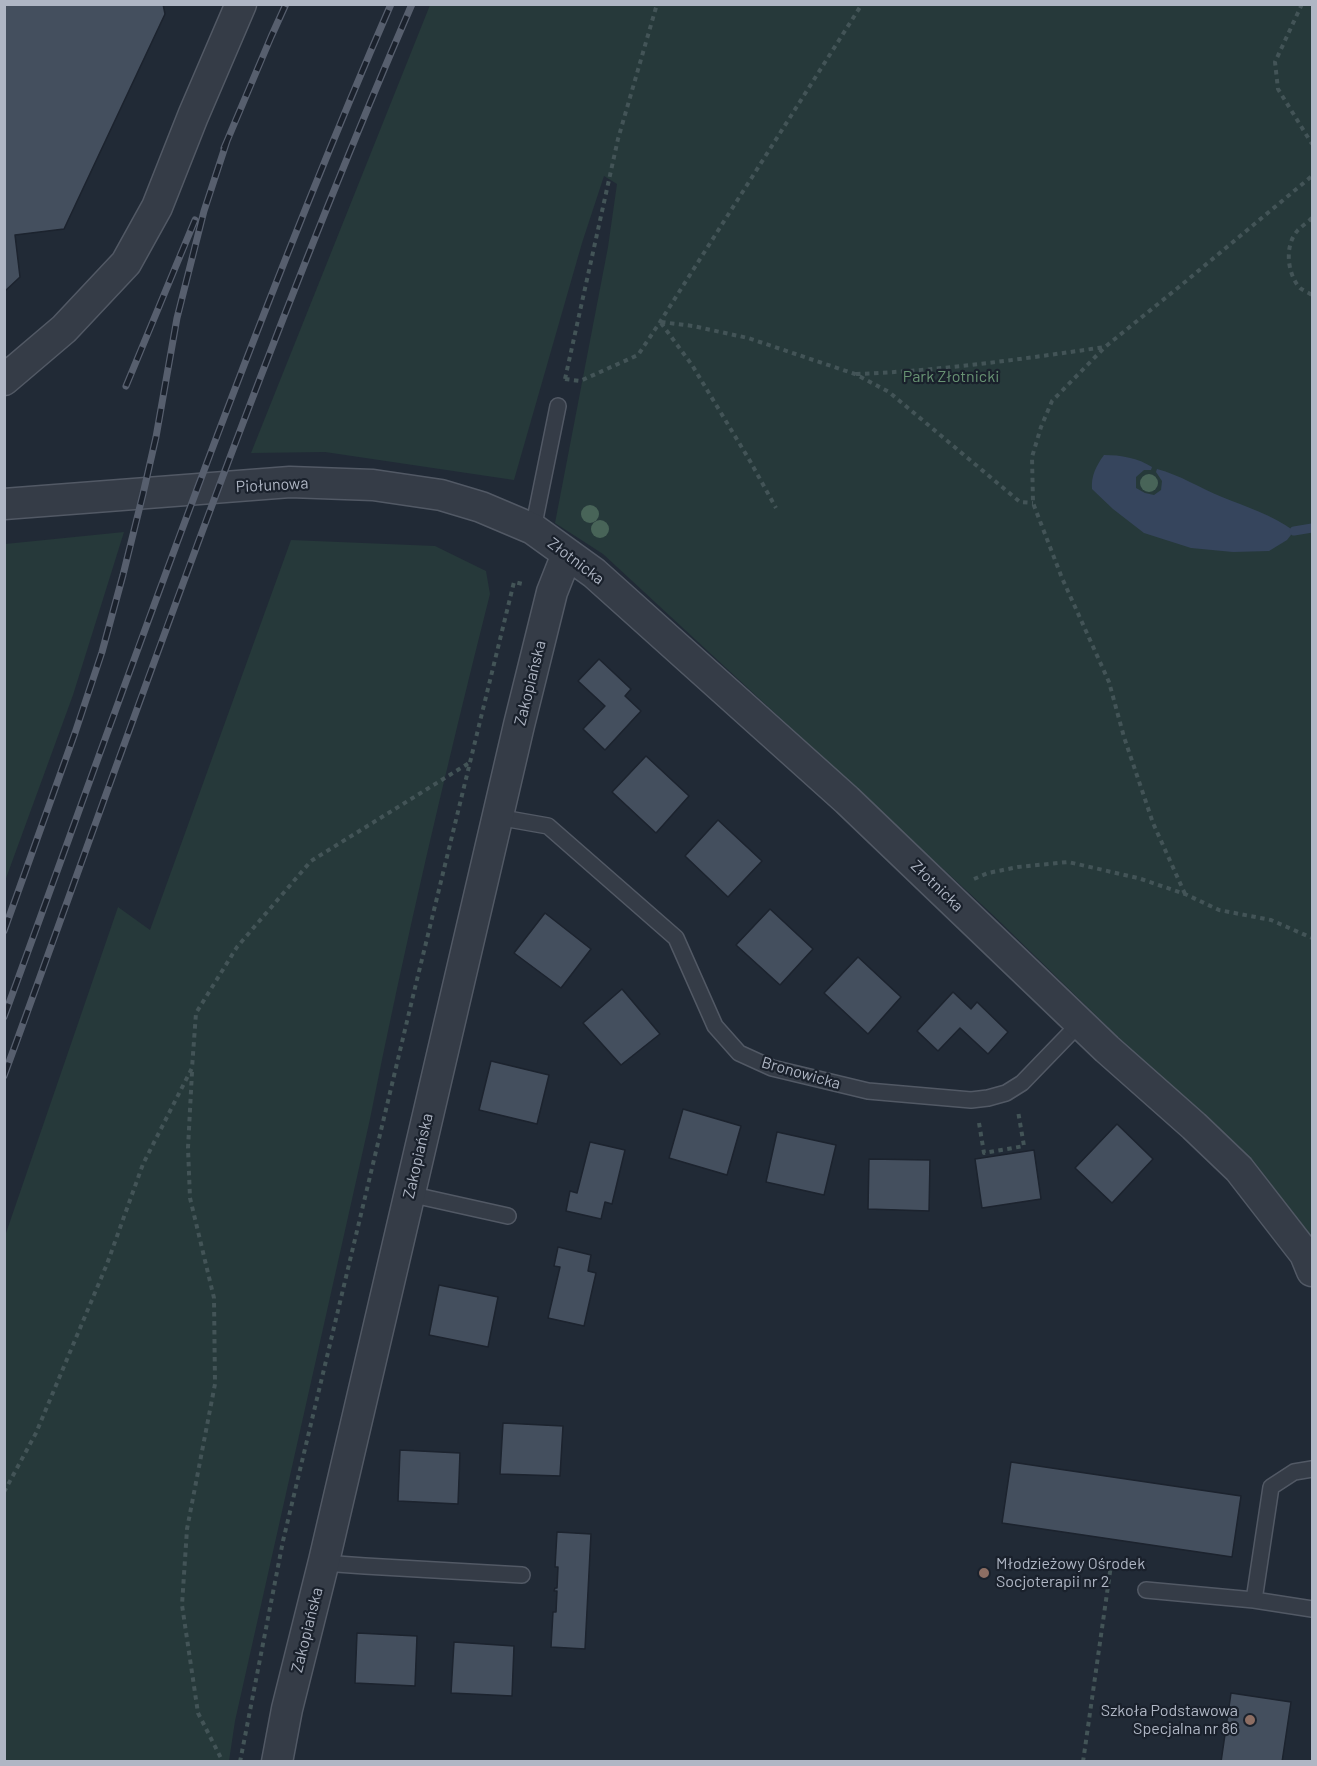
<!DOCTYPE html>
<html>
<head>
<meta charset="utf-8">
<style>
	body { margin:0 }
	#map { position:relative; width:1317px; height:1766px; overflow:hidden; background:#212a36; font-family:Barlow,sans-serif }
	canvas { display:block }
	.frame { position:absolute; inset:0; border:6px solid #afb6c4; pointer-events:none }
</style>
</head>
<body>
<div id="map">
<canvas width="1317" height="1766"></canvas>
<div class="frame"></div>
</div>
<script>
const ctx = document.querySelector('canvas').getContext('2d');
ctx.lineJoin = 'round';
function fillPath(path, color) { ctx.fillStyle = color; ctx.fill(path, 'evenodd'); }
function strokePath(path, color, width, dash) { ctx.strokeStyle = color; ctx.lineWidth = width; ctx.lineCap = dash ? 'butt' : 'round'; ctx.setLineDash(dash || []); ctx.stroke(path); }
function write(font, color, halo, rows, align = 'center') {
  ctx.font = font + ' Barlow,sans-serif'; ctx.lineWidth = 4.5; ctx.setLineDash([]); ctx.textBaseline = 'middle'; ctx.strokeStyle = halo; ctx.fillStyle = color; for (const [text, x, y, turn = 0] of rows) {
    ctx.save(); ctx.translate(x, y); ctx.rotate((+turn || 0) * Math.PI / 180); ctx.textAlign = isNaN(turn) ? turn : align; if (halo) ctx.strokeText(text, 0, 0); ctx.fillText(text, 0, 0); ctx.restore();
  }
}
const green = new Path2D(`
	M430,5H1312V1243L1294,1214L1273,1188L994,916L603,554L555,523L608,247L617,184L604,176L582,243L514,480L325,452L251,453Z
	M124,532L73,695L5,881V544Z
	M291,540L435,546L486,571L490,594C446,768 405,943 370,1119L235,1721L229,1761H5V1236L118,907L150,930Z`);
const water = new Path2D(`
	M1104,455C1121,455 1138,458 1152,467L1151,470H1144L1136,477V488L1145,493L1154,495L1161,490L1162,481L1156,472L1157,469C1180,475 1200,488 1222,497C1247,507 1272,515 1294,531L1287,540L1269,551L1233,552L1191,548L1144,533L1113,509L1092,489C1091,476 1096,466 1104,455Z`);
const stream = new Path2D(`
	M1294,531L1312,528`);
const building = new Path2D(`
	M4,4H163L165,14L64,229L15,235L20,277L4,292Z
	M599,659L631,689L625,696L641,711L605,750L583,729L605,706L578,681Z
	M646,756L689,796L656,833L612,792Z
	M718,820L762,861L728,897L685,856Z
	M770,909L813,949L780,985L736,945Z
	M545,913L591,949L561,988L514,953Z
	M858,957L901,997L868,1034L824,993Z
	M622,989L660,1034L621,1065L583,1023Z
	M953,992L971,1009L977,1002L1008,1032L988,1054L960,1028L938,1051L917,1031Z
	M491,1061L549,1075L537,1124L479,1110Z
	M683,1109L741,1126L727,1175L669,1158Z
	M1117,1124L1153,1159L1112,1203L1075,1168Z
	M777,1132L836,1145L824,1195L766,1182Z
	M590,1142L625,1150L612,1204L605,1202L601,1219L566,1211L570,1191L577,1193Z
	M1034,1150L1041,1199L982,1208L975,1159Z
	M869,1159L930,1160L929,1211L868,1209Z
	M558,1247L591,1255L588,1271L596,1273L584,1326L548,1318L560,1267L554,1266Z
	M439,1285L498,1297L488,1347L429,1335Z
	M503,1423L563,1426L560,1476L500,1474Z
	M400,1450L460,1453L458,1504L398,1501Z
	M1011,1462L1241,1496L1232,1557L1002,1523Z
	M557,1532L591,1534L585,1649L551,1647L553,1612H556L557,1591H554L555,1588H557L558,1567H555Z
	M357,1633L417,1636L415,1686L355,1683Z
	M454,1642L514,1646L512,1696L451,1693Z
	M1231,1693L1291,1702L1282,1762H1221Z`);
const path = new Path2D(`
	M1302,4L1275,62L1278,89L1312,144
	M1312,218C1308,222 1302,226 1298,230C1284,245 1287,274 1300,288C1304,291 1309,293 1312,295
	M661,322L693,326L748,338L855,374L889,392L1020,502L1033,503
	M661,323L692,365L750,461L776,508
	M856,374C939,371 1022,359 1105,347
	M565,379L580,381L638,355L660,322L862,4
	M565,379L618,139L657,4
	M974,879L988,873L1018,867L1068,862L1138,878L1185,894L1219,910L1271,920L1312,938
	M1185,894L1153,823L1124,737L1109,682L1062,578L1033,503L1032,457L1041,427L1052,401L1105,347L1185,282L1312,176
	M192,1072L188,1148L190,1198L214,1298L215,1384L187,1529L182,1605L198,1713L223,1762
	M979,1123L984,1153L1024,1146L1018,1111
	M4,1492L36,1433L107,1264L143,1164L192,1068L196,1013L237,947L311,861L469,763
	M240,1762L283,1541L414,992L514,582L523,584
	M1083,1762L1111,1565`);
const lane = new Path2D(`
	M533,529L558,406
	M497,817L548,826L676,938L715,1026L739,1053L772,1068L868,1091L971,1100L988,1098L1006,1093L1022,1083L1080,1023
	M409,1194L508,1216
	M324,1561L337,1564L365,1566L522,1575
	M1146,1590L1254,1600L1312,1609
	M1254,1600L1271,1487L1294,1472L1312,1469`);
const street = new Path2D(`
	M4,380L64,329L126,263L157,207L193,116L241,4
	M4,504L290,482L373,485L441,495L481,507L533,529L594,573L847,800L1107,1049L1194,1126L1239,1169L1305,1254L1312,1271
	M277,1762L287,1709L324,1561L519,725L552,592L567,554`);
const rail = new Path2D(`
	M224,148L271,37L286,4
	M126,386L195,220
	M4,931L75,733L102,652L123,575L143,494L156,437L177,318L204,211L227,141
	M4,1017C128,678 247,336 391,4
	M4,1076C135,717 260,355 412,4`);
const trees = [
	[1149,483],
	[590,514],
	[600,529]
];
const markers = [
	[984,1573,6,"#8d6e63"],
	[1250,1720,6,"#8d6e63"]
];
const parkNames = [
	["Park Złotnicki",951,377]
];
const streetNames = [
	["Piołunowa",272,485,-3],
	["Złotnicka",576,561,37],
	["Zakopiańska",530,683,-76],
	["Złotnicka",937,886,44],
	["Bronowicka",801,1073,16],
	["Zakopiańska",418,1156,-77],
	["Zakopiańska",307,1630,-76]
];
const poiNames = [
	["Młodzieżowy Ośrodek",996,1564],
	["Socjoterapii nr 2",996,1582],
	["Szkoła Podstawowa",1238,1711,"right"],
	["Specjalna nr 86",1238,1729,"right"]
];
fillPath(green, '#26393a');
fillPath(water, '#36455d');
strokePath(stream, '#36455d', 9);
fillPath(building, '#444f5e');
strokePath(building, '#1c232e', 1.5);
strokePath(lane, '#525965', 18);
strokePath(street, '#525965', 33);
strokePath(path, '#435457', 4, [4.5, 4.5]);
strokePath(lane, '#353c47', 15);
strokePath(street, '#353c47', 30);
strokePath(rail, '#575f6e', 7);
strokePath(rail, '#1a212c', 4.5, [14]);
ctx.fillStyle = '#486458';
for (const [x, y] of trees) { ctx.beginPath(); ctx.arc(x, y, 9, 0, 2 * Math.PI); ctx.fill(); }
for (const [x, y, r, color] of markers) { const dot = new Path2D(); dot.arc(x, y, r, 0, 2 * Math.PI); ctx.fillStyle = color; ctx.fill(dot); strokePath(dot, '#1a212c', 2); }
write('16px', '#689373', '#1a212c', parkNames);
write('16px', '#afb6c4', '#1a212c', streetNames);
write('16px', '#afb6c4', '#1a212c', poiNames, 'left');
</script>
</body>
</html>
